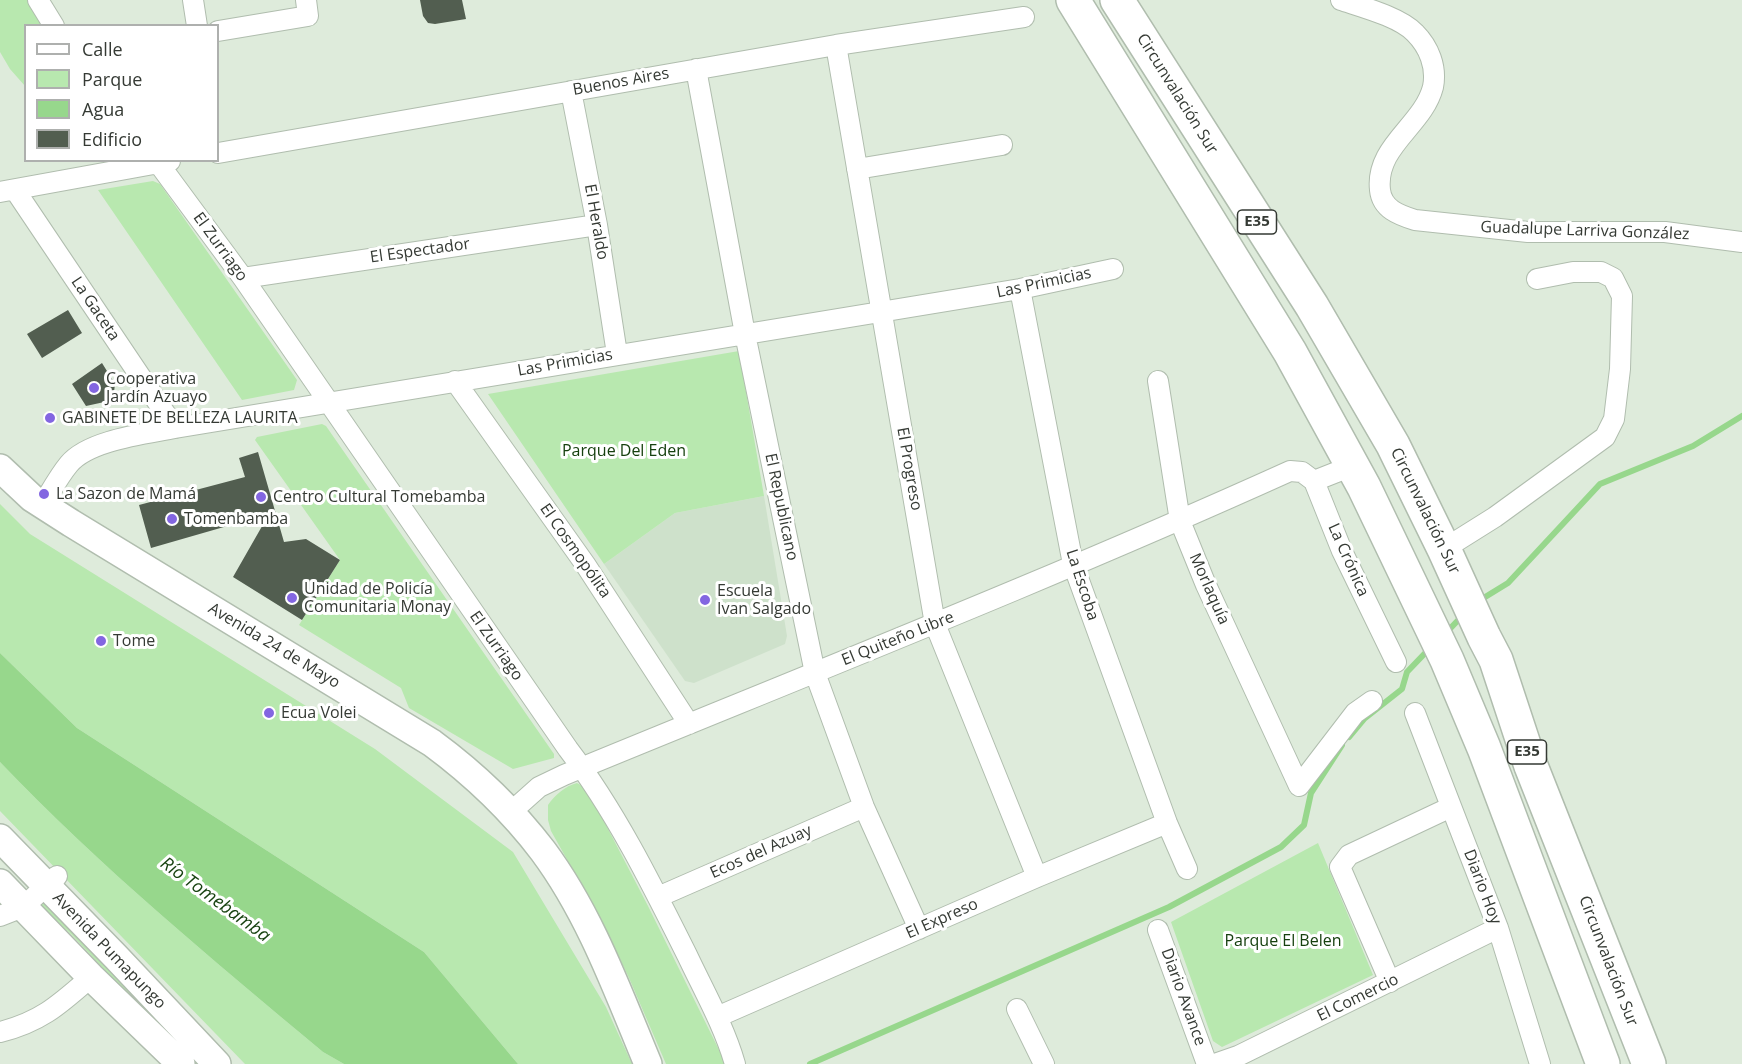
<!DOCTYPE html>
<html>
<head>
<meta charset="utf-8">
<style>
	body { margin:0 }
	#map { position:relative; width:1742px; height:1064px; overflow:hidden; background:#deebdb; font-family:"Open Sans",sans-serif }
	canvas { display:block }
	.legend { position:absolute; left:24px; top:24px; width:195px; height:138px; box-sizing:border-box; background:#fff; border:2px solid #aeb0ae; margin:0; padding:8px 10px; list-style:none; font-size:18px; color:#353a34 }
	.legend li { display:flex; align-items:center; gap:12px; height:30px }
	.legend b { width:30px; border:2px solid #aeb0ae }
</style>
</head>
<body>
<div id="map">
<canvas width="1742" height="1064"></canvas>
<ul class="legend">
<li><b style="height:8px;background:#fff"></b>Calle</li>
<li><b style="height:16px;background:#b8e8af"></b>Parque</li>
<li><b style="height:16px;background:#97d78c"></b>Agua</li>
<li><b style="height:16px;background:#525e50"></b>Edificio</li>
</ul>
</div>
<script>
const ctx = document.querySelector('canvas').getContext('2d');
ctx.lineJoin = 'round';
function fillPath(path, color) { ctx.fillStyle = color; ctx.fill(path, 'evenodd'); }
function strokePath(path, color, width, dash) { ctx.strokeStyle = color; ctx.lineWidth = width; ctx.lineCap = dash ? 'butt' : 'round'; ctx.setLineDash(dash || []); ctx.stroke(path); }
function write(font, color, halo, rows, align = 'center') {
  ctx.font = font + ' "Open Sans",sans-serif'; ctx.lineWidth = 6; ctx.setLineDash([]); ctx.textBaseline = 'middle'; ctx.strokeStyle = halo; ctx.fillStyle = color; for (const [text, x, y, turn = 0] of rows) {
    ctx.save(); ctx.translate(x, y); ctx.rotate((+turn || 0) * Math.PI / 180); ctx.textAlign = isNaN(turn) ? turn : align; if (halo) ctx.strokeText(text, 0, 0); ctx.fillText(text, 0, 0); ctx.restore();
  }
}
const built = new Path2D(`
	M764,496L787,636L785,644L694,683L685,681L604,564L675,513Z`);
const green = new Path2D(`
	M0,0H31L46,25L26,26L25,86L10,69L0,52Z
	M153,181L160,184L297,380L294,390L242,400L98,190Z
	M739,351L764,496L675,513L604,564L488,394Z
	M322,424L326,426L554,754V758L513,769L409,708L401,688L299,625L340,560L255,440L257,437Z
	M0,504L30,534L375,749L513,852L606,1007L632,1064H518L424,952L77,728L0,653Z
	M0,762C100,867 212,959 323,1052L344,1064H245L0,811Z
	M577,783L582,786L592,798L648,906L726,1064H666L629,978L601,920L551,831L548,820V805C555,795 565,786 577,783Z
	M1318,843L1373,975L1222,1047L1213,1041L1171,922Z
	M48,899L204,1064H193L71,934L40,905Z`);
const water = new Path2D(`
	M0,653L77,728L424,952L518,1064H344L323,1052C212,959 100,867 0,762Z`);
const stream = new Path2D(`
	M1477,602L1508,583L1600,484L1693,446L1742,416
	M1445,634L1463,615
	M1349,737L1364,719L1402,689L1407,672L1429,649
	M810,1064L1169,907L1281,847L1304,825L1311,793L1342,745`);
const building = new Path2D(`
	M420,0H462L466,19L435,24L428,23L423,16Z
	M68,310L82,333L42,358L27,334Z
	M102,363L115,384L114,392L109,401L86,406L72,384Z
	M258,452L284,542L306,539L340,560L302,620L233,577L269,514L151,548L139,505L245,477L239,458Z`);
const minor = new Path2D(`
	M38,0L54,26
	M193,0L197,26
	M1341,0C1362,7 1400,17 1415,33C1429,47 1437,67 1433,87C1423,126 1375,146 1380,190C1382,209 1399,215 1415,220L1528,232H1665L1742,242
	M218,31L308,16L306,0
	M836,45L935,624L1037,877
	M696,69L745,334L815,673L864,807L919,929
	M571,91L597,225L617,354
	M218,153L836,45L1024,17
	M156,160L243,278L568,749C616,812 652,885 687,955C704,991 724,1026 735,1064
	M857,169L1002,145
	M15,190L175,428
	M0,192L170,161
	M243,278L597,225
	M1020,289L1073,564L1167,823L1187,869
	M455,381L585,564L689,724
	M1158,381L1180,521L1206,585L1299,786L1355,713L1372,701
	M1314,481L1352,466
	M43,504C51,491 59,476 69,464C89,440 145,434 175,428L1020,289L1113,269
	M1444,549L1495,517L1605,437L1614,419L1620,369L1622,296L1613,278L1601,272H1573L1537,279
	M1415,713L1498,928L1540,1064
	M511,812L539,787L564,775C807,675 1051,579 1290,471L1302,472L1314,481L1342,551L1396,662
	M658,897L864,807
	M0,916L23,907L57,876
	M1158,930L1207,1064
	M1390,982L1340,867L1349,855L1451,807
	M1017,1009L1044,1064
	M717,1017L1037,877L1167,823
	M0,1032C41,1022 60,1004 91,977
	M1215,1064L1238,1056L1498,928`);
const secondary = new Path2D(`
	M0,468L32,498L71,523L432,743C474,774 511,809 543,851C590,914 618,992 648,1064
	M0,838L116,957L217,1064
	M0,883L91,977L181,1064`);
const trunk = new Path2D(`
	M1073,0L1290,352L1364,487L1447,660L1484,748L1603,1064
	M1117,0L1312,306L1393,445L1444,549L1484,637L1496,660L1531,766L1649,1064`);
const markers = [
	[94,388,6,"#8366e1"],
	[50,418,6,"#8366e1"],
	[44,494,6,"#8366e1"],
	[261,497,6,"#8366e1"],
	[172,519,6,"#8366e1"],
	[292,598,6,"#8366e1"],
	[705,600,6,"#8366e1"],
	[101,641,6,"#8366e1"],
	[269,713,6,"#8366e1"]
];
const shields = [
	[1257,222,39],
	[1527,752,39]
];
const shieldNames = [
	["E35",1257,222],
	["E35",1527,752]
];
const streetNames = [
	["Buenos Aires",621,82,-10],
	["Circunvalación Sur",1177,94,58],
	["El Heraldo",596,222,80],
	["Guadalupe Larriva González",1585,231,2],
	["El Zurriago",220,247,54],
	["El Espectador",420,251,-8],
	["Las Primicias",1044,283,-12],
	["La Gaceta",95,309,56],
	["Las Primicias",565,363,-10],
	["El Progreso",909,469,80],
	["El Republicano",781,507,78],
	["Circunvalación Sur",1425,511,64],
	["El Cosmopólita",575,551,55],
	["La Crónica",1348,560,66],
	["La Escoba",1082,585,72],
	["Morlaquía",1209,589,66],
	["El Quiteño Libre",898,639,-22],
	["Avenida 24 de Mayo",274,646,31],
	["El Zurriago",496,646,55],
	["Ecos del Azuay",761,852,-24],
	["Diario Hoy",1482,887,69],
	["El Expreso",942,919,-24],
	["Avenida Pumapungo",109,951,46],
	["Circunvalación Sur",1608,961,69],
	["Diario Avance",1183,997,70],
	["El Comercio",1358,998,-26]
];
const poiNames = [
	["Cooperativa",106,379],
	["Jardín Azuayo",106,397],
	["GABINETE DE BELLEZA LAURITA",62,418],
	["La Sazon de Mamá",56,494],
	["Centro Cultural Tomebamba",273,497],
	["Tomenbamba",184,519],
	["Unidad de Policía",304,589],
	["Comunitaria Monay",304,607],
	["Escuela",717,591],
	["Ivan Salgado",717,609],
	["Tome",113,641],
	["Ecua Volei",281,713]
];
const parkNames = [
	["Parque Del Eden",624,451],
	["Parque El Belen",1283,941]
];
const waterNames = [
	["Río Tomebamba",215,900,36]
];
fillPath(built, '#cee1cb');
fillPath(green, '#b8e8af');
fillPath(water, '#97d78c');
strokePath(stream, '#97d78c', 6);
fillPath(building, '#525e50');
strokePath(minor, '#b0bdae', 22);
strokePath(secondary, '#b0bdae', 30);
strokePath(trunk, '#b0bdae', 36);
strokePath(minor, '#fff', 20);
strokePath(secondary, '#fff', 27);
strokePath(trunk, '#fff', 33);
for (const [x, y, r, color] of markers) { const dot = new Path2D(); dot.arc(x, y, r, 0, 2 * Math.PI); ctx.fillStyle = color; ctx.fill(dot); strokePath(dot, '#fff', 2); }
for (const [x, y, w] of shields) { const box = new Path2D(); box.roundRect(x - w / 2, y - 12, w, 24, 4.5); ctx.fillStyle = '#fff'; ctx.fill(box); strokePath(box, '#353a34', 1.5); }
write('bold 15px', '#353a34', null, shieldNames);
write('16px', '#353a34', '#fff', streetNames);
write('16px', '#353a34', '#fff', poiNames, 'left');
write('16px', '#16400e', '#fff', parkNames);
write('italic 18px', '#184311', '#fff', waterNames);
</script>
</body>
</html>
